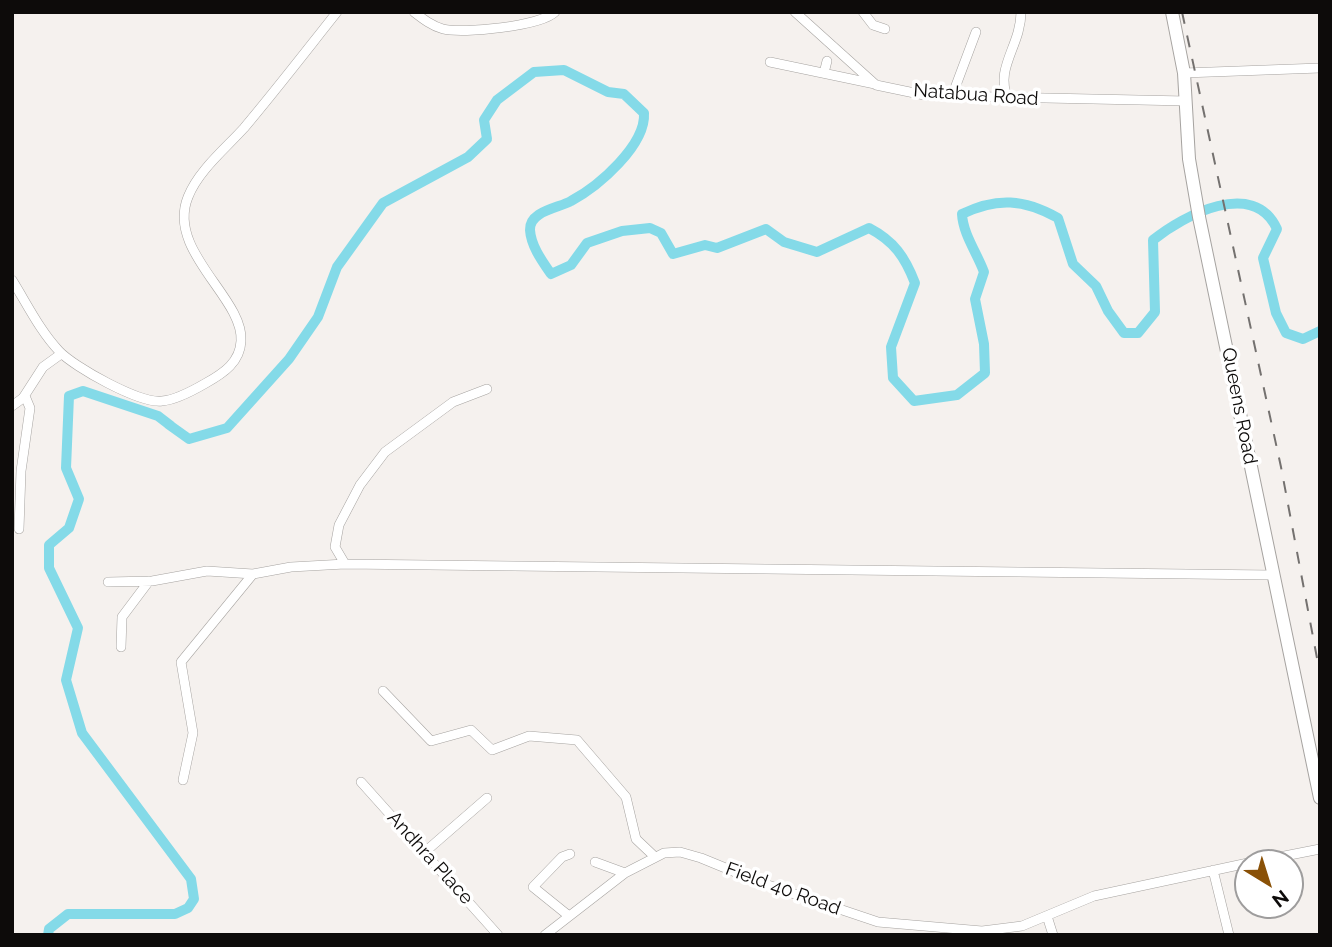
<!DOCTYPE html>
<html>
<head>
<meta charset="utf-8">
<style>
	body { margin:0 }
	#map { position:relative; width:1332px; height:947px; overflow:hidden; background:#f5f1ee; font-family:Raleway,sans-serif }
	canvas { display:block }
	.frame { position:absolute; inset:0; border:14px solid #0d0b0a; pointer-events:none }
	.north { position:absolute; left:1234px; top:849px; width:70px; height:70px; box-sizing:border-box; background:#fff; border:2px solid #9e9d9d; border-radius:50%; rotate:142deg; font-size:19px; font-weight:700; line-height:28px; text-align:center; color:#0d0b0a }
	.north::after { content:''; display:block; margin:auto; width:24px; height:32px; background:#8a5107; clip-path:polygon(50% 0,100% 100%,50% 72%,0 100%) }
</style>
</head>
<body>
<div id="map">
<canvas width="1332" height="947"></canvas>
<div class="frame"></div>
<div class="north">N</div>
</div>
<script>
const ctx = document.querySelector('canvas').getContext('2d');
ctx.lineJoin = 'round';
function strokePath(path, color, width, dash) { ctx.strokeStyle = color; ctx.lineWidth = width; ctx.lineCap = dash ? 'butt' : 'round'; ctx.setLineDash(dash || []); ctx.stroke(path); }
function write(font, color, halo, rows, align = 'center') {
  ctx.font = font + ' Raleway,sans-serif'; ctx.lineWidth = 7; ctx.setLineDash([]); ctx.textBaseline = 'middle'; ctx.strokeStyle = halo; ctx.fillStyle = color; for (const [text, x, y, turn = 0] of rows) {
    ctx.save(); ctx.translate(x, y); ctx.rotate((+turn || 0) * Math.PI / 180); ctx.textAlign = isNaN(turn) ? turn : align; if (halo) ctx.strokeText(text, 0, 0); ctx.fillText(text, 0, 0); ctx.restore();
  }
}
const river = new Path2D(`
	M168,424L189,439L227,428L289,359L318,317L337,267L383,203L468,157L487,139L484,120L497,100L534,72L564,70L608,92L624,94L644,113C646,145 599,186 571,201C559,208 529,211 530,230C531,246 542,261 551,274L571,265L587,243L622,231L650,228L661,233L673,254L705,245L717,248L766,229L784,242L817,252L869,228C894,241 905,257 915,283L891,347L893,378L914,401L957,395L985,373L984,344L975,299L984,272C977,253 963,234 962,214C997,197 1024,199 1058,218L1073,264L1096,286L1108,311L1124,333H1138L1155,312L1153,240C1184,215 1254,178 1277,229L1263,258L1276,313L1286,333L1303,339L1320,331
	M48,935L49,929L68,914H175L188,908L194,899L191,879L82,733L66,680L78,628L49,568V545L69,528L79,499L66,468L69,396L83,391L158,416L171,426`);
const minor = new Path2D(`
	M414,12C423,19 432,26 443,29C463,34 541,26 555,12
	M795,12L876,85L924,95L952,96L1186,101
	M863,12L873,25L885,29
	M770,62L875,84
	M824,73L827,61
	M1184,73L1320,68
	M952,96L976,32
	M1008,99C994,68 1021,46 1021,12
	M12,280C27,304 40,331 59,351C74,367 140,404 162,401C176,400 194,390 206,383C224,373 240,362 241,341C244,298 166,251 188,197C198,171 225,149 244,128C276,90 306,51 337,12
	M12,406L23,398L43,367L61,354
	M19,529L21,471L30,408L25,396
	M345,564L335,547L339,525L360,485L385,452L453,402L487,389
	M108,582L152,581L207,571L253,574L291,567L345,564L1272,575
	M121,647L122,617L149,581
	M383,691L431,741L471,730L492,750L529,736L577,740L626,797L636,839L655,857
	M183,780L193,733L181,662L253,574
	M361,782L498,935
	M426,851L487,798
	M595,862L625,873
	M1249,863L1320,849
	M1213,870L1229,935
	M569,916L533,887L562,857L570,854
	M1047,916L1053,935
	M545,935L625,873L664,853L680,852L701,858L762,883L878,922L982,931L1022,926L1094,896L1248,863`);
const highway = new Path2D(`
	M1172,12L1184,73L1189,159L1199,217L1320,798`);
const rail = new Path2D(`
	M1182,12L1281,467L1320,674`);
const streetNames = [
	["Natabua Road",976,95,4],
	["Queens Road",1239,406,79],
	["Andhra Place",430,858,48],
	["Field 40 Road",783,889,20]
];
strokePath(river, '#84dae8', 10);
strokePath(minor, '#a6a3a0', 10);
strokePath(highway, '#a6a3a0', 14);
strokePath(minor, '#fff', 9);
strokePath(highway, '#fff', 12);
strokePath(rail, '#74716f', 2, [12, 12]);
write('19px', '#0d0b0a', '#fff', streetNames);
</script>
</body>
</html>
